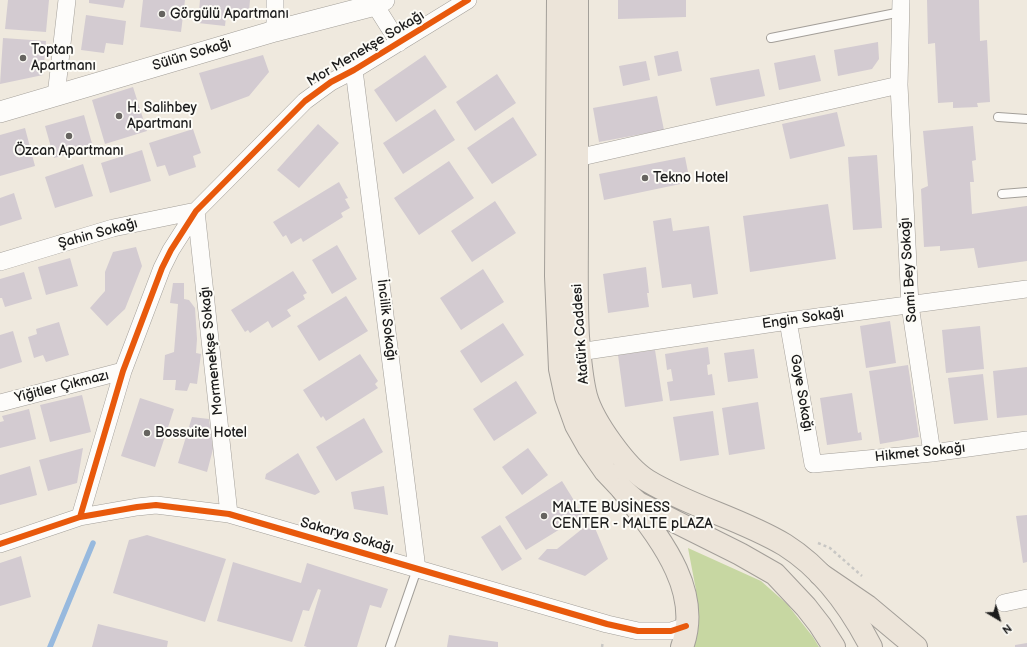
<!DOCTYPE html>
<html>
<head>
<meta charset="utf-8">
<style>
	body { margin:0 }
	#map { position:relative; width:1027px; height:647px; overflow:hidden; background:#efe9de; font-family:"Balsamiq Sans",sans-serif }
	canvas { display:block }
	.north { position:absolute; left:979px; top:599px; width:40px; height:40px; -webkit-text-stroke:3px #fdfcf7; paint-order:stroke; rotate:142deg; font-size:11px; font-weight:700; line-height:16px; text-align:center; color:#1c1c1c }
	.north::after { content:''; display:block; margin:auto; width:14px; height:18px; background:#1c1c1c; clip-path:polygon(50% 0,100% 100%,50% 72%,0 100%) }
</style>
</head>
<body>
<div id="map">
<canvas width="1027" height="647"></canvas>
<div class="north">N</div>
</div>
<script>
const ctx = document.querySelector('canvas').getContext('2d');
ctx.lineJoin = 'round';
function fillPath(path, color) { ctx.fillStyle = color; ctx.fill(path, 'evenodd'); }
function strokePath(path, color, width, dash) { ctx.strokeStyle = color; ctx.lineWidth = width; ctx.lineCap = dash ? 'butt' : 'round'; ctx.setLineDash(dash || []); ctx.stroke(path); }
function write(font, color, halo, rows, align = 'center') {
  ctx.font = font + ' "Balsamiq Sans",sans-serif'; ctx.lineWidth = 4; ctx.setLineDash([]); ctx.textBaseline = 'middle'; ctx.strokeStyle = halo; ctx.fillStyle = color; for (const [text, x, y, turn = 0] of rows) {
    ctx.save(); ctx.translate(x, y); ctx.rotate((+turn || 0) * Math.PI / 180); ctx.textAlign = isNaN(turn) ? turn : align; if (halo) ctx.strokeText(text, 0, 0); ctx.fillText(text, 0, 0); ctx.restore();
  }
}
const green = new Path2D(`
	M688,548L761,581L787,604L813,637L819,647H692L696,623V590Z`);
const stream = new Path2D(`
	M50,647L93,543`);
const building = new Path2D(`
	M8,0H49L46,32L5,29Z
	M89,0H125L123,8L89,3Z
	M143,0H185L181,32L140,27Z
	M200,0H250L249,12L236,11L235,17H226L225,26L198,23Z
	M618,0H686V17L618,19Z
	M927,0H979L980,41L987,40L990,102L977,103L978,107L953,108V102L938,103L935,43L928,44Z
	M86,15L126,21L123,45L106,43L104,53L81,50Z
	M3,38L46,41L43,75L0,84Z
	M878,42L879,59L872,69L838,76L834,50Z
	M678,51L682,71L658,76L654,56Z
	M263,55L269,72L249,96L211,110L199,73Z
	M425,55L447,87L396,122L374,90Z
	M815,55L821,81L779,90L774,63Z
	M646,61L650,80L623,86L619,66Z
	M759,69L765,96L716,106L710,78Z
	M497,74L516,103L475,131L456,102Z
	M133,87L147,131L105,144L92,100Z
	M657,96L664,130L599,142L593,108Z
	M435,109L455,140L403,174L383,143Z
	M837,112L845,146L790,159L782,124Z
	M84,115L93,147L54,158L45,126Z
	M513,117L537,155L492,184L467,148Z
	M318,124L339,143L299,188L277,170Z
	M973,126L976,160L972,161L974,182H970L972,214L1027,206V261L978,268L974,248L940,251V246L924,247L921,189L928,186L923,131Z
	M25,128L35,166L0,176V135Z
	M193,129L201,153L193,156L196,167L169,176L165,165L157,167L149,143Z
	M142,150L151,181L110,193L101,163Z
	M877,155L882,228L853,230L848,157Z
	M685,157L690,182L604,200L599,174Z
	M449,161L474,198L419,235L394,198Z
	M83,164L93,196L55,208L45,177Z
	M339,182L348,198L345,199L350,208L341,213L343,217L303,242L301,238L291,244L286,235L283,237L273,222Z
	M14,193L22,219L0,226V198Z
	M495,201L516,233L472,262L451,231Z
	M828,204L836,259L750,272L743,216Z
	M671,218L673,231L709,226L718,294L693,298L691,284L662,288L653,221Z
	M337,245L357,279L332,294L312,260Z
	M136,247L142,266L125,309L107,326L90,308L105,291V272L113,252Z
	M70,258L78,286L46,295L38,267Z
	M646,267L649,293H647L649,307L608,313L603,274Z
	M483,269L504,302L461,330L440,298Z
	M293,271L307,293L303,295L305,299L287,310L291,316L272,328L268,321L250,333L248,330L245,332L231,310Z
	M24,272L32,299L5,307L2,298H0V279Z
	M173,283H184V299L189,300L195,308L197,339L196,353L201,354L197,384L190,383L187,391L175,390L176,380H163L165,355L174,352L178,304L170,303Z
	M346,296L368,331L319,361L297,326Z
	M890,321L896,363L866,368L860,326Z
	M59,322L69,355L46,362L43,355L34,358L28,337L37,334L36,329Z
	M503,323L524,355L481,383L460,351Z
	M980,326L984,369L946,373L942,330Z
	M13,331L22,362L0,369V335Z
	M708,347L710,364L707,365L708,375L712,374L715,395L670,401L667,382L673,381L671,369L667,370L665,354Z
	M754,349L758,378L728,382L724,353Z
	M655,350L663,401L625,407L618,355Z
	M360,354L378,381L375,384L378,388L326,421L323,416L321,418L303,390Z
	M908,365L919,437L880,444L869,371Z
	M1027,367V415L997,418L993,371Z
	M983,374L988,420L954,424L948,378Z
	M516,381L537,413L494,441L473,409Z
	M852,393L858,433L861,432L862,440L827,445L820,398Z
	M82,395L91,432L50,442L40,405Z
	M140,398L174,409L155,467L121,456Z
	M758,402L765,449L729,455L722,408Z
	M29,409L36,439L0,448V422L4,421L2,416Z
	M713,411L719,455L680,461L673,417Z
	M192,417L209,419L213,449L207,472L178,463Z
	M364,418L383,452L336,481L316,447Z
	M83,448L77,483L48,491L39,460Z
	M528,448L548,475L522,495L502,467Z
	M298,453L320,492L315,495L265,479L266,474Z
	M30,466L37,495L0,505V475Z
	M562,481L583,515L526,550L505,517Z
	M384,486L388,515L354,509L351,492Z
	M1027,515V562L1023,563L1016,516Z
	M592,521L608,559L585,576L538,559L547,549H557Z
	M500,525L522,559L502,571L481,537Z
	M147,535L226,559L205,622L113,593L129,540Z
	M21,556L31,597L0,606V563Z
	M233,562L301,583L307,563L388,589L381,608L370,605L357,647H307L304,646L321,590L318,589L309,611L303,610L292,642L217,621Z
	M98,624L168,641L167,647H92Z
	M449,635L498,642V647H447Z
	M1027,643V647H1015V645Z`);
const path = new Path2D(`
	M818,543L830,548L862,576
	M602,647L603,641`);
const service = new Path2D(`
	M771,38L901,12
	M998,117L1027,119
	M1002,194L1027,192
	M390,647L417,569`);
const minor = new Path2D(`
	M275,0V31
	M376,0L375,5L399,43
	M901,0L899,85L910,305L932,453
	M354,70L417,569
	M56,96L67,0
	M577,158L899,85
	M196,211L229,514
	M0,262L113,228L196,211
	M788,321L813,464L932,453L1027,440
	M579,352L788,321L1027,289
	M0,403L123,371
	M80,517L123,371L162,268L171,250L196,211L305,101L331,82L354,70L468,0
	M0,544L80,517L137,507L156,505L229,514L607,624L638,631H671L686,626
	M1004,603L1027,598`);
const tertiary = new Path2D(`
	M0,112L275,31L375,5L384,0`);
const primary = new Path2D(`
	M558,0L556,276L560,369L566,397L576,425L589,448L605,471L622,489L638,503L740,554L775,574L806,607L820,625L834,647
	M577,0C577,75 577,151 577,226C577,263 576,300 578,337C580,357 581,377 586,396C593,421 626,468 648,481C691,507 742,519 785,545C823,569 851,608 871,647`);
const trunk = new Path2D(`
	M622,489C655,533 704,588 682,647
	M820,574L867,606L916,647`);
const cycleway = new Path2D(`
	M80,517L123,371L162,268L171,250L196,211L305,101L331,82L354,70L468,0
	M0,544L80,517L137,507L156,505L229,514L607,624L638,631H671L686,626`);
const markers = [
	[162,14,4,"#666460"],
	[23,58,4,"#666460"],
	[119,116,4,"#666460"],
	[69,136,4,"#666460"],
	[645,178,4,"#666460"],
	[147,433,4,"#666460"],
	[544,516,4,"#666460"]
];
const poiNames = [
	["Görgülü Apartmanı",170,14],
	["Toptan",31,50],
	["Apartmanı",31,66],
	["H. Salihbey",127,108],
	["Apartmanı",127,124],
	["Özcan Apartmanı",69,151,"center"],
	["Tekno Hotel",653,178],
	["Bossuite Hotel",155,433],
	["MALTE BUSİNESS",552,508],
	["CENTER - MALTE pLAZA",552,524]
];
const streetNames = [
	["Mor Menekşe Sokağı",366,49,-31],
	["Sülün Sokağı",192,55,-17],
	["Şahin Sokağı",98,234,-15],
	["Sami Bey Sokağı",909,270,-94],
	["Engin Sokağı",803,319,-8],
	["İncilik Sokağı",386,320,83],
	["Atatürk Caddesi",581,334,-94],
	["Mormenekşe Sokağı",212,351,-96],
	["Yiğitler Çıkmazı",62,387,-14],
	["Gaye Sokağı",801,393,80],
	["Hikmet Sokağı",920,453,-6],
	["Sakarya Sokağı",347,536,16]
];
fillPath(green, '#c7d7a2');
strokePath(stream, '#97b9de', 5.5);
fillPath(building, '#d3cbd1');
strokePath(service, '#a39f99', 10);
strokePath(minor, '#a39f99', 18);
strokePath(tertiary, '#a39f99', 22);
strokePath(primary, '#a39f99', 24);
strokePath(trunk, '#a39f99', 24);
strokePath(path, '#c8c7c4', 2.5, [3, 3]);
strokePath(service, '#fdfcfa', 8);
strokePath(minor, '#fdfcfa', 17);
strokePath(tertiary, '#fdfcfa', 21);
strokePath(primary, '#ece4d9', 22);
strokePath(trunk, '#ece4d9', 22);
strokePath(cycleway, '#e8590c', 6);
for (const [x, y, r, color] of markers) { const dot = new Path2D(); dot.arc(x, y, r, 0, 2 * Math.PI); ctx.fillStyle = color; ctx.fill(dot); strokePath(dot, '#fdfcf7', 1.5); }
write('14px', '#1c1c1c', '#fdfcf7', poiNames, 'left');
write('14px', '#1c1c1c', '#fdfcf7', streetNames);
</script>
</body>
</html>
